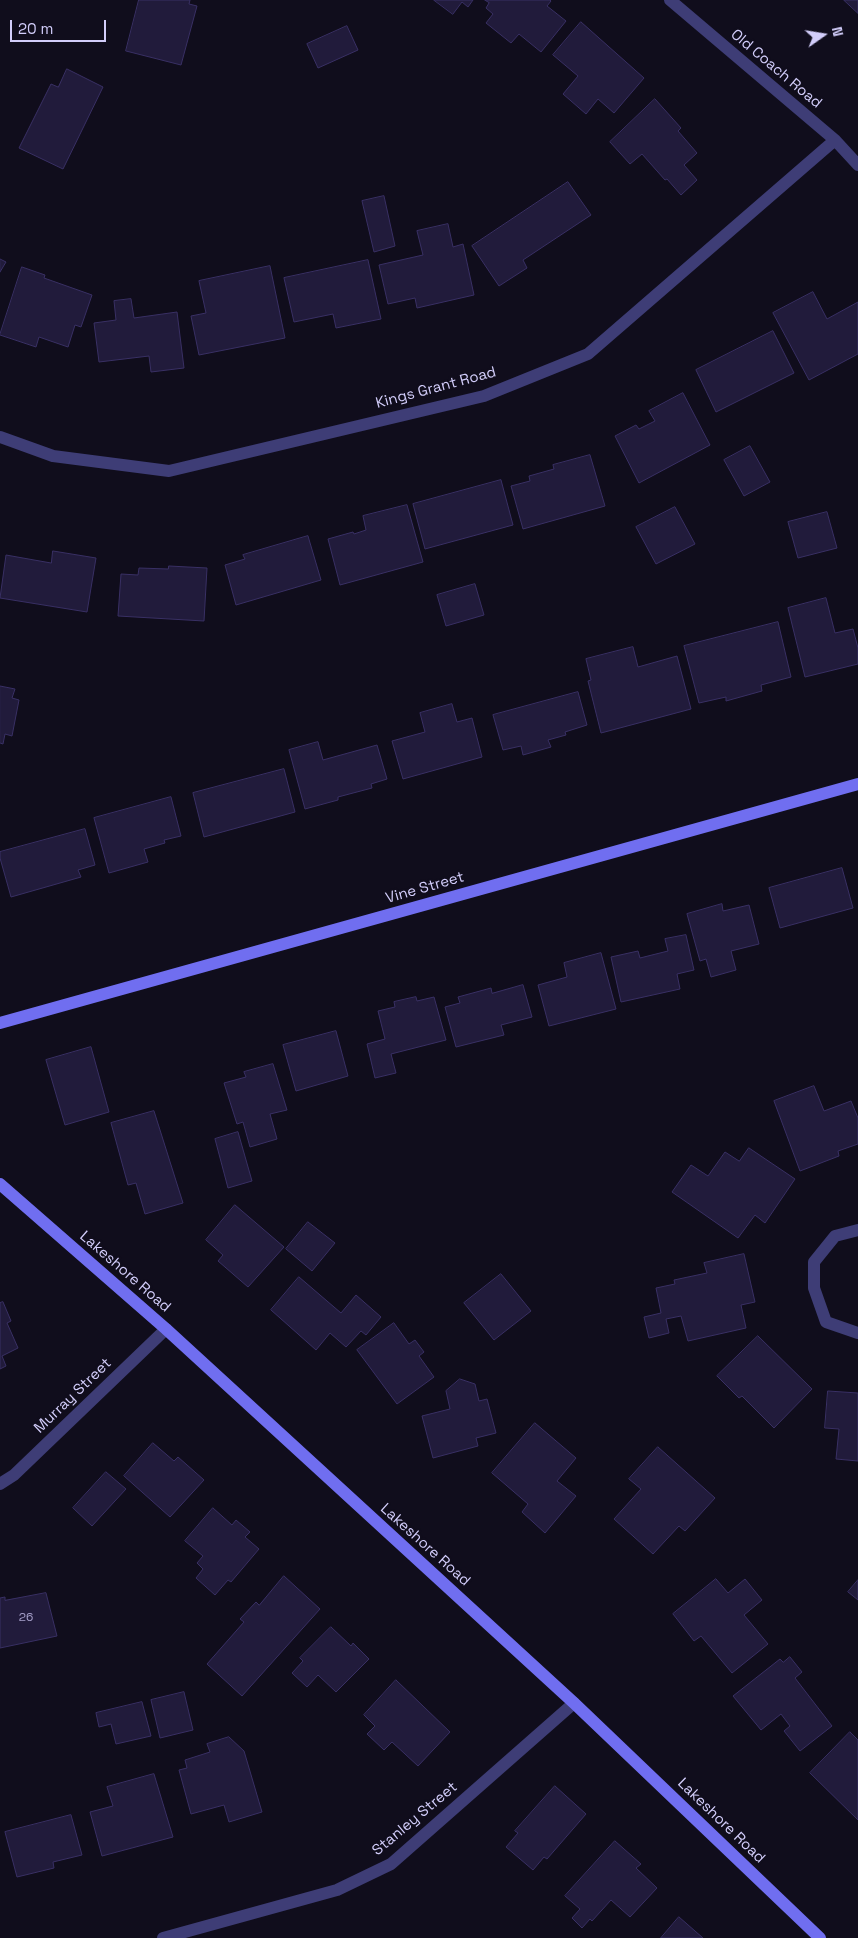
<!DOCTYPE html>
<html>
<head>
<meta charset="utf-8">
<style>
	body { margin:0 }
	#map { position:relative; width:858px; height:1938px; overflow:hidden; background:#100d1c; font-family:"Space Grotesk",sans-serif }
	canvas { display:block }
	.north { position:absolute; left:798px; top:10px; width:50px; height:50px; -webkit-text-stroke:4px #100d1c; paint-order:stroke; rotate:77deg; font-size:14px; font-weight:700; line-height:20px; text-align:center; color:#d2cdfa }
	.north::after { content:''; display:block; margin:auto; width:18px; height:22px; background:#d2cdfa; clip-path:polygon(50% 0,100% 100%,50% 72%,0 100%) }
	.scale { position:absolute; left:10px; top:20px; width:96px; height:22px; box-sizing:border-box; border:2px solid #d2cdfa; border-top:0; padding-left:6px; font-size:15px; line-height:18px; white-space:nowrap; color:#d2cdfa; -webkit-text-stroke:4px #100d1c; paint-order:stroke }
</style>
</head>
<body>
<div id="map">
<canvas width="858" height="1938"></canvas>
<div class="north">N</div>
<div class="scale">20 m</div>
</div>
<script>
const ctx = document.querySelector('canvas').getContext('2d');
ctx.lineJoin = 'round';
function fillPath(path, color) { ctx.fillStyle = color; ctx.fill(path, 'evenodd'); }
function strokePath(path, color, width, dash) { ctx.strokeStyle = color; ctx.lineWidth = width; ctx.lineCap = dash ? 'butt' : 'round'; ctx.setLineDash(dash || []); ctx.stroke(path); }
function write(font, color, halo, rows, align = 'center') {
  ctx.font = font + ' "Space Grotesk",sans-serif'; ctx.lineWidth = 4.5; ctx.setLineDash([]); ctx.textBaseline = 'middle'; ctx.strokeStyle = halo; ctx.fillStyle = color; for (const [text, x, y, turn = 0] of rows) {
    ctx.save(); ctx.translate(x, y); ctx.rotate((+turn || 0) * Math.PI / 180); ctx.textAlign = isNaN(turn) ? turn : align; if (halo) ctx.strokeText(text, 0, 0); ctx.fillText(text, 0, 0); ctx.restore();
  }
}
const building = new Path2D(`
	M139,0H190L189,4L197,6L181,65L126,51Z
	M434,0H473L468,7L462,2L453,14Z
	M485,0H550L551,1L547,6L566,21L541,52L519,34L511,43L486,23L493,14L486,8L489,3Z
	M844,0H858V13Z
	M581,22L644,78L614,113L598,99L586,114L563,94L578,76L553,55Z
	M347,26L358,50L318,68L307,44Z
	M67,69L103,87L63,169L19,148L51,84L58,87Z
	M655,99L681,128L678,131L697,153L684,165L697,180L681,195L667,179L665,180L642,154L630,164L610,142Z
	M568,182L591,215L523,260L527,268L499,286L472,246Z
	M384,196L395,246L374,252L362,201Z
	M448,224L453,247L463,244L474,295L417,308L415,298L388,304L379,265L423,255L417,231Z
	M0,259L6,262L0,272Z
	M368,260L381,319L336,328L333,314L294,322L284,278Z
	M270,266L285,338L199,355L191,316L206,313L199,281Z
	M22,267L45,275L44,278L92,295L81,327L75,325L68,347L39,337L36,347L0,335Z
	M813,292L827,319L858,302V354L809,380L773,313Z
	M131,299L134,318L177,312L184,368L151,372L149,356L99,362L94,323L116,320L114,301Z
	M773,331L794,373L716,412L696,370Z
	M683,393L710,445L639,483L615,436L636,425L639,429L655,421L649,411Z
	M750,446L770,482L744,496L724,460Z
	M590,455L605,506L523,529L511,486L530,481L529,476L554,469L553,465Z
	M501,480L513,525L425,549L413,504Z
	M407,505L423,562L340,585L328,539L353,532L354,534L366,530L363,516Z
	M675,507L695,544L656,564L636,527Z
	M827,512L837,548L798,558L788,522Z
	M308,536L321,580L236,605L225,565L245,559L243,555Z
	M53,551L96,558L87,612L0,598L6,555L51,563Z
	M169,566L207,568L204,621L118,616L121,574L138,575L139,568L168,569Z
	M475,584L484,615L446,626L437,595Z
	M826,598L835,633L853,629L858,648V664L805,677L788,608Z
	M778,622L791,677L761,685L762,691L726,701V697L699,703L684,646Z
	M633,647L638,667L677,656L691,709L601,733L588,681L591,680L586,659Z
	M0,686L15,689L12,698L19,700L12,736L5,734L3,744L0,743Z
	M578,692L587,725L565,732L566,735L548,740L551,747L523,755L521,746L503,750L493,715Z
	M452,704L457,722L472,718L482,757L403,779L392,741L425,732L420,713Z
	M318,742L323,760L377,745L387,779L371,784L372,788L338,797V800L305,809L289,750Z
	M284,769L295,812L204,837L193,793Z
	M171,797L181,836L164,840L165,843L144,849L148,862L109,873L94,818Z
	M85,829L95,865L78,870L81,877L11,897L0,858V852Z
	M842,868L853,908L780,928L769,888Z
	M722,904L723,911L749,905L759,944L731,951L736,970L711,977L706,959L700,961L687,914Z
	M686,935L694,970L677,974L680,989L621,1002L611,957L638,951L640,958L668,951L665,939Z
	M601,953L616,1009L549,1026L538,985L567,977L564,963Z
	M523,985L532,1017L501,1025L504,1035L456,1047L445,1007L460,1003L458,997L491,988L492,993Z
	M416,997L417,1001L434,997L446,1040L391,1054L396,1073L375,1078L367,1044L385,1039L378,1011L395,1007L394,1002Z
	M336,1031L348,1076L296,1091L283,1045Z
	M91,1047L109,1112L65,1125L46,1060Z
	M273,1064L287,1110L270,1114L277,1139L250,1147L243,1122L237,1124L224,1083L246,1077L244,1072Z
	M814,1086L824,1111L851,1101L858,1118V1144L838,1151L839,1156L800,1171L774,1101Z
	M154,1111L183,1203L145,1214L136,1183L128,1185L111,1123Z
	M238,1132L252,1181L228,1188L215,1139Z
	M749,1148L795,1179L765,1223L755,1215L738,1238L672,1192L691,1165L708,1176L725,1152L739,1161Z
	M235,1205L284,1247L248,1287L218,1261L223,1255L206,1240Z
	M308,1222L335,1243L312,1271L286,1249Z
	M744,1254L755,1302L741,1305L746,1328L688,1341L681,1316L666,1319L669,1333L649,1338L644,1317L661,1313L656,1288L675,1284L674,1280L707,1273L704,1263Z
	M501,1274L531,1311L494,1340L464,1303Z
	M299,1277L341,1313L356,1295L381,1317L366,1335L361,1331L346,1347L330,1333L316,1350L271,1310Z
	M3,1302L11,1321L7,1323L18,1348L2,1356L6,1366L0,1369V1303Z
	M394,1323L409,1344L415,1340L424,1352L419,1356L434,1377L397,1404L357,1350Z
	M758,1336L812,1389L774,1428L742,1396L739,1398L717,1376Z
	M460,1379L475,1384L479,1401L487,1399L496,1433L476,1438L478,1446L433,1458L422,1416L450,1409L446,1391Z
	M828,1391L858,1393V1461L836,1459L839,1429L825,1428Z
	M535,1423L576,1458L557,1481L576,1496L545,1533L522,1512L528,1504L492,1473Z
	M153,1443L174,1461L178,1457L204,1480L170,1517L124,1476Z
	M658,1447L715,1498L685,1531L679,1526L653,1554L614,1519L641,1489L629,1479Z
	M106,1472L126,1489L92,1526L73,1508Z
	M213,1508L232,1525L236,1520L250,1532L245,1537L259,1549L231,1582L228,1580L215,1595L196,1578L203,1569L197,1563L203,1556L185,1541Z
	M284,1576L320,1609L242,1696L207,1664L244,1622L240,1619L256,1602L259,1605Z
	M716,1579L728,1593L745,1579L762,1600L744,1615L768,1644L732,1673L701,1636L694,1641L673,1614Z
	M858,1580V1600L848,1592Z
	M46,1593L57,1636L0,1648V1598L5,1597V1600Z
	M331,1627L351,1646L353,1643L369,1659L336,1692L318,1675L307,1687L292,1673L303,1661L300,1658Z
	M790,1657L802,1672L795,1678L832,1726L800,1751L784,1731L790,1726L781,1714L761,1730L733,1696L780,1659L783,1662Z
	M396,1680L450,1732L418,1766L392,1742L384,1750L367,1734L375,1726L364,1715Z
	M184,1692L193,1730L160,1738L151,1700Z
	M142,1702L151,1736L116,1744L111,1724L99,1727L96,1713Z
	M850,1732L858,1740V1820L810,1773Z
	M229,1737L244,1751L262,1812L229,1822L224,1805L191,1814L179,1770L187,1768L185,1760L210,1752L207,1744Z
	M154,1774L173,1837L102,1856L90,1812L113,1806L107,1787Z
	M555,1786L586,1814L547,1859L544,1857L533,1870L506,1847L518,1833L515,1831Z
	M71,1815L82,1855L53,1862L54,1868L17,1877L5,1832Z
	M615,1841L641,1864L636,1868L657,1888L630,1917L611,1900L592,1921L590,1919L582,1928L572,1918L580,1909L565,1896Z
	M679,1917L703,1938H661Z`);
const street = new Path2D(`
	M670,0L835,140L858,165
	M0,437L53,456L169,471L484,396L588,354L835,140
	M858,1230L835,1236L814,1262V1288L826,1322L858,1333
	M0,1484L14,1475L166,1329
	M163,1938L337,1890L391,1864L574,1703`);
const secondary = new Path2D(`
	M0,1023L858,784
	M0,1184L166,1329L574,1703L820,1938`);
const numberNames = [
	["26",26,1618]
];
const streetNames = [
	["Old Coach Road",776,69,40],
	["Kings Grant Road",436,388,-15],
	["Vine Street",425,888,-16],
	["Lakeshore Road",125,1272,41],
	["Murray Street",73,1396,-44],
	["Lakeshore Road",425,1545,42],
	["Stanley Street",415,1819,-40],
	["Lakeshore Road",721,1821,44]
];
fillPath(building, '#211b3b');
strokePath(building, '#393064', 1);
strokePath(street, '#3e3d76', 12);
strokePath(secondary, '#706ef0', 12);
write('12px', '#a6a0ca', null, numberNames);
write('15px', '#d2cdfa', '#100d1c', streetNames);
</script>
</body>
</html>
